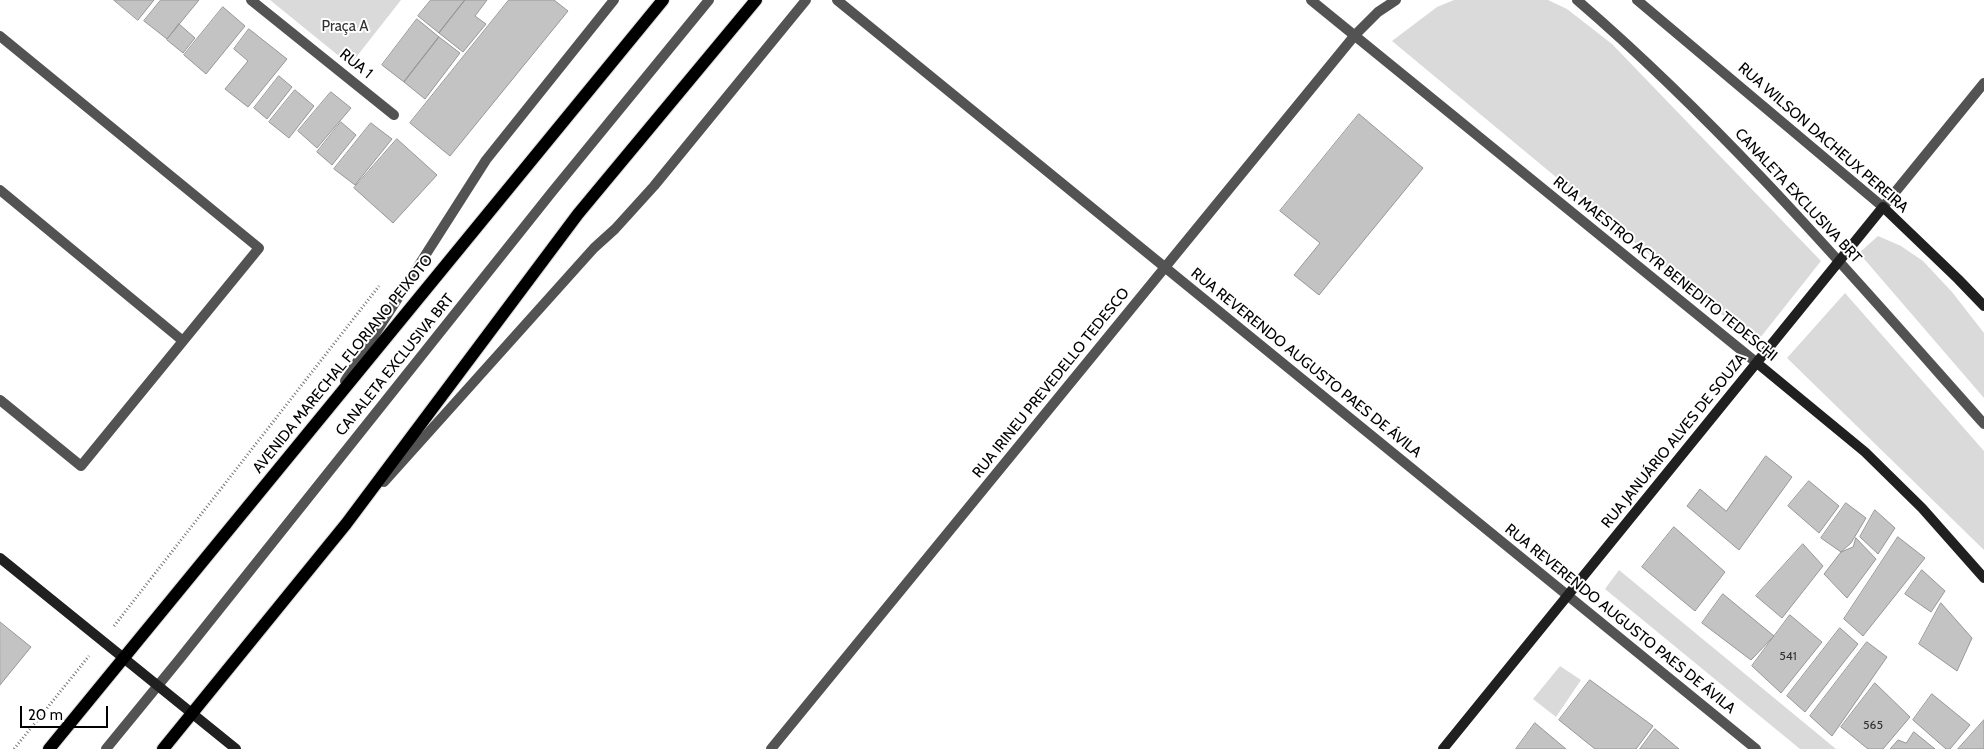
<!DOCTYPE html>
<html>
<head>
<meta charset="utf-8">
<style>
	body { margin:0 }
	#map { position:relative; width:1984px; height:749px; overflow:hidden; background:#fff; font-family:Cabin,sans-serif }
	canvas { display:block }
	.scale { position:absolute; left:20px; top:706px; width:88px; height:22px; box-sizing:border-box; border:2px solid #000; border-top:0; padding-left:6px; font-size:15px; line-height:18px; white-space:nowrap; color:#000; -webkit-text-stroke:4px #fff; paint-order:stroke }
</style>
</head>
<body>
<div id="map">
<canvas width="1984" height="749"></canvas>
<div class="scale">20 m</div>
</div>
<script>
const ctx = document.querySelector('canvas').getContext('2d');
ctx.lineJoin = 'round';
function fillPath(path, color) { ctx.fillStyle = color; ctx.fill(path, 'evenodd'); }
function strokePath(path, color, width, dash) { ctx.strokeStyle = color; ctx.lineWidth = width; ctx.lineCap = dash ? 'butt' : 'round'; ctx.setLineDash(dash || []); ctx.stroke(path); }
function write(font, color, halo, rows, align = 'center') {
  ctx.font = font + ' Cabin,sans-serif'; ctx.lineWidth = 4; ctx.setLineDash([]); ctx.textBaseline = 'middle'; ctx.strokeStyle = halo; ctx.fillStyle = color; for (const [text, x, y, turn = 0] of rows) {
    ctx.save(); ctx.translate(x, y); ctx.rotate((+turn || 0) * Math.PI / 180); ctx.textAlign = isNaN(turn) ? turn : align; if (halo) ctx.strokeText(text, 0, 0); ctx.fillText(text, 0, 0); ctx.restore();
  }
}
const green = new Path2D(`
	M270,0H401L350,65Z
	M1454,0H1548L1567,9L1612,44L1821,261L1756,343L1392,41L1437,7Z
	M1878,236L1901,246L1923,261L1952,292L1984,333V398L1859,253Z
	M1845,293L1984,451V550L1787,358Z
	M1619,570L1836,749H1800L1605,589Z
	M1560,666L1581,680L1556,717L1533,699Z`);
const building = new Path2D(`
	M114,0H154L138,20Z
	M161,0H199L167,39L144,21Z
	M431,0H465L439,33L418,16Z
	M465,0H487L475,16L486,24L463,52L439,33Z
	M509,0H554L568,11L450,156L410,123Z
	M223,7L245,26L206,74L184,55Z
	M417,19L439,37L404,82L382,65Z
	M179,24L195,38L183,53L167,40Z
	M249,29L287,59L248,107L225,89L248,61L234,49Z
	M439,37L460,53L425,99L404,82Z
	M279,76L292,87L267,119L254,108Z
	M295,90L314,106L289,138L269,122Z
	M331,92L351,108L317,148L298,131Z
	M1359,114L1423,168L1319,295L1294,275L1320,243L1280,211Z
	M341,122L356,135L332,165L317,152Z
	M371,123L392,139L355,185L334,169Z
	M397,139L437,175L393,223L354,188Z
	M1766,456L1792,477L1739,550L1687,506L1700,489L1726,511Z
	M1809,481L1839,506L1819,533L1788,506Z
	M1846,503L1866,518L1851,543L1841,552L1821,538Z
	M1875,510L1895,528L1878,554L1860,537Z
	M1674,527L1725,572L1695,611L1642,567Z
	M1898,537L1925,558L1863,636L1844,619Z
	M1856,538L1876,559L1847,598L1824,574L1841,552L1853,547Z
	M1803,544L1823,566L1782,618L1756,596Z
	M1922,570L1945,591L1931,612L1905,594Z
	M1723,594L1774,636L1751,660L1702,623Z
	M1941,603L1972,638L1957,671L1919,644Z
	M1790,615L1822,642L1781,693L1752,666Z
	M0,622L31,647L0,685Z
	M1840,628L1858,644L1805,712L1787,696Z
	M1867,642L1887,657L1832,736L1810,716Z
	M1590,680L1653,726L1636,749H1595L1559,720Z
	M1875,683L1910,717L1883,749H1868L1841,727Z
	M1932,694L1970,725L1950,749H1946L1913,720Z
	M1984,720V749H1958Z
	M1535,723L1566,749H1516Z
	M1655,729L1679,749H1640Z
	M1914,732L1935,749H1890L1898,740L1906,743Z`);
const path = new Path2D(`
	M114,626L379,286
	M14,749L89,656`);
const service = new Path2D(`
	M1577,0C1726,128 1854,278 1984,424
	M1355,35L1378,12L1396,0
	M0,36L259,248L81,466L0,400
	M0,190L183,341
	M106,749L178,661L552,192L709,0`);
const minor = new Path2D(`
	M251,0L394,115
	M837,0L1756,749
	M1311,0L1757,363
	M1637,0L1883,207L1984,83
	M345,381L486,160L614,0
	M384,482L594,248L615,229L654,186L806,0
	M771,749L1355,35`);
const secondary = new Path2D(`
	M1757,363L1865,452L1922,508L1984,578
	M0,558L236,749
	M1443,749L1883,207L1958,279L1984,306`);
const primary = new Path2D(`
	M49,749L663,0
	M163,749L346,524L578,214L756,0`);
const numberNames = [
	["541",1788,656],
	["565",1873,725]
];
const parkNames = [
	["Praça A",345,27]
];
const streetNames = [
	["RUA 1",356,64,39],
	["RUA WILSON DACHEUX PEREIRA",1823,138,41],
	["CANALETA EXCLUSIVA BRT",1798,196,47],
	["RUA MAESTRO ACYR BENEDITO TEDESCHI",1665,269,39],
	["RUA REVERENDO AUGUSTO PAES DE ÁVILA",1306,363,39],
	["AVENIDA MARECHAL FLORIANO PEIXOTO",343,364,-51],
	["CANALETA EXCLUSIVA BRT",395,365,-51],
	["RUA IRINEU PREVEDELLO TEDESCO",1051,383,-51],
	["RUA JANUÁRIO ALVES DE SOUZA",1674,441,-51],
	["RUA REVERENDO AUGUSTO PAES DE ÁVILA",1620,619,39]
];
fillPath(green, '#dadada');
fillPath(building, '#c3c3c3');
strokePath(building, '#979797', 1);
strokePath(primary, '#dbdbdb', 14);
strokePath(path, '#757575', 3, [1, 2.5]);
strokePath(service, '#535353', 10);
strokePath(minor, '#535353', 10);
strokePath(secondary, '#202020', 10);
strokePath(primary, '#000', 12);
write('12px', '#313131', null, numberNames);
write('15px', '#313131', '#fff', parkNames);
write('15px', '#000', '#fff', streetNames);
</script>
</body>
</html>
